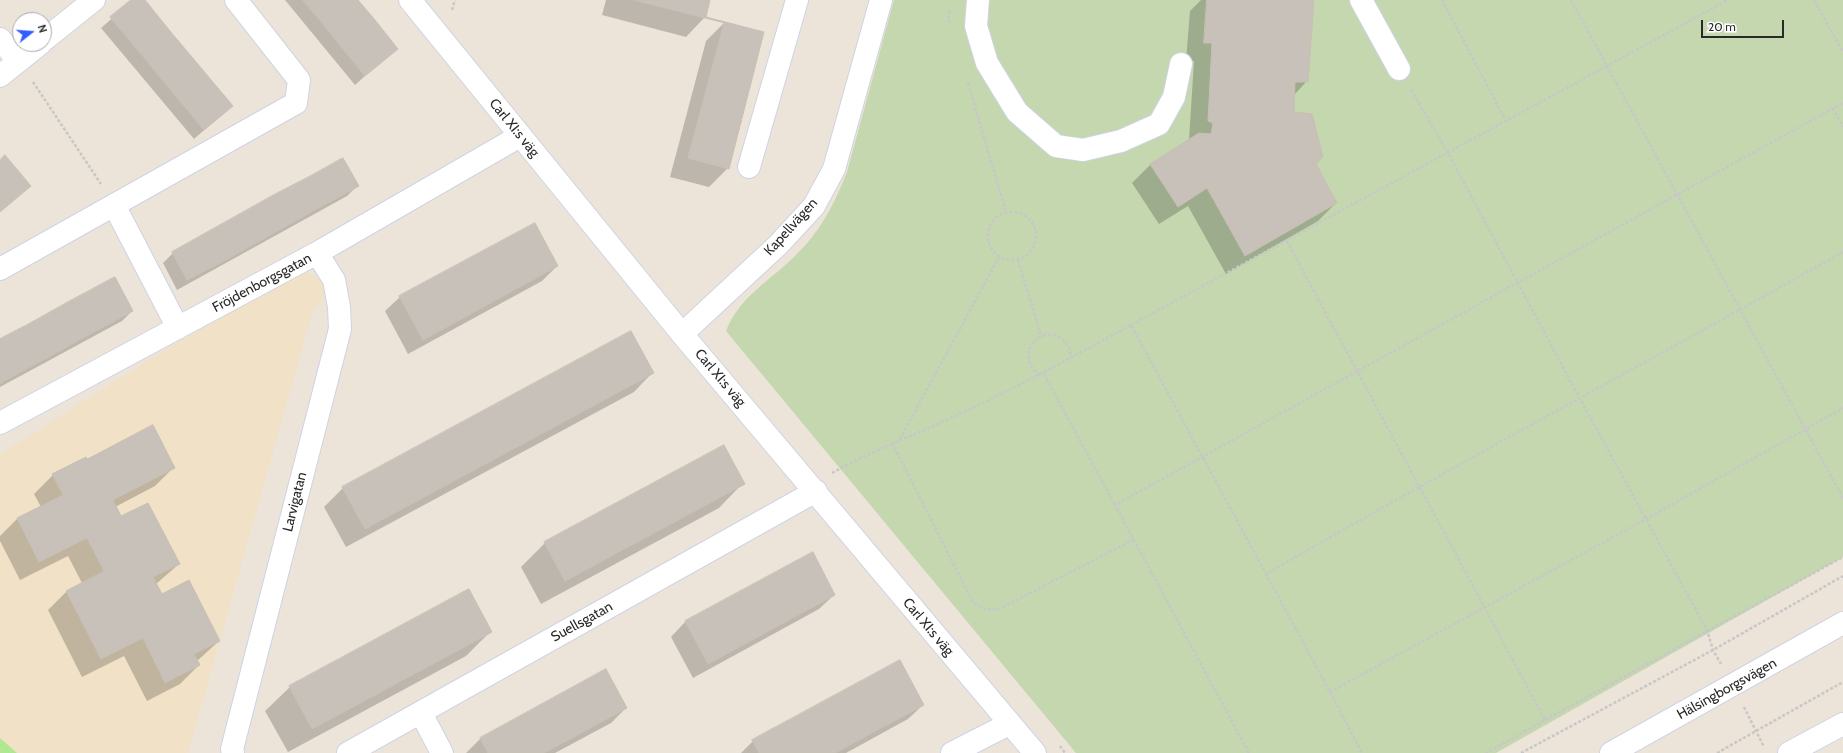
<!DOCTYPE html>
<html>
<head>
<meta charset="utf-8">
<style>
	body { margin:0 }
	#map { position:relative; width:1843px; height:753px; overflow:hidden; background:#ece4d9; font-family:Cabin,sans-serif }
	canvas { display:block }
	.north { position:absolute; left:12px; top:12px; width:40px; height:40px; box-sizing:border-box; background:#fff; border:1px solid #a9a9a9; border-radius:50%; rotate:73deg; font-size:11px; font-weight:700; line-height:16px; text-align:center; color:#292929 }
	.north::after { content:''; display:block; margin:auto; width:14px; height:18px; background:#335eff; clip-path:polygon(50% 0,100% 100%,50% 72%,0 100%) }
	.scale { position:absolute; left:1701px; top:20px; width:83px; height:18px; box-sizing:border-box; border:2px solid #292929; border-top:0; padding-left:5px; font-size:12px; line-height:14px; white-space:nowrap; color:#292929; -webkit-text-stroke:3px #fff; paint-order:stroke }
</style>
</head>
<body>
<div id="map">
<canvas width="1843" height="753"></canvas>
<div class="north">N</div>
<div class="scale">20 m</div>
</div>
<script>
const ctx = document.querySelector('canvas').getContext('2d');
ctx.lineJoin = 'round';
function fillPath(path, color) { ctx.fillStyle = color; ctx.fill(path, 'evenodd'); }
function strokePath(path, color, width, dash) { ctx.strokeStyle = color; ctx.lineWidth = width; ctx.lineCap = dash ? 'butt' : 'round'; ctx.setLineDash(dash || []); ctx.stroke(path); }
function write(font, color, halo, rows, align = 'center') {
  ctx.font = font + ' Cabin,sans-serif'; ctx.lineWidth = 3; ctx.setLineDash([]); ctx.textBaseline = 'middle'; ctx.strokeStyle = halo; ctx.fillStyle = color; for (const [text, x, y, turn = 0] of rows) {
    ctx.save(); ctx.translate(x, y); ctx.rotate((+turn || 0) * Math.PI / 180); ctx.textAlign = isNaN(turn) ? turn : align; if (halo) ctx.strokeText(text, 0, 0); ctx.fillText(text, 0, 0); ctx.restore();
  }
}
const education = new Path2D(`
	M303,271L320,278L329,288L312,314L188,753H17L0,738V454L167,349Z`);
const green = new Path2D(`
	M0,738L17,753H0Z`);
const cemetery = new Path2D(`
	M894,0H1843V557L1496,753H1076L726,331C739,297 771,280 796,255C820,232 835,203 847,172Z`);
const shadow = new Path2D(`
	M133,0H143L232,106L194,139L101,28Z
	M285,0H357L396,48L355,85Z
	M606,0H709L704,18L686,37L602,15Z
	M1201,0H1313L1307,81L1294,95L1293,113L1315,164L1336,203L1318,221L1226,274L1188,206L1159,224L1132,183L1151,164L1189,140L1194,61H1186L1190,11Z
	M724,23L728,168L709,187L670,177L706,41Z
	M357,186L347,196L177,290L163,263L173,253Z
	M557,266L542,281L408,354L385,311L400,297Z
	M132,311L122,321L0,387V341Z
	M652,373L634,392L346,547L324,507L343,488Z
	M87,460L173,468L155,486L115,507L121,518L179,564L156,584L161,595L219,641L197,661L199,665L180,684L147,701L124,656L82,677L48,610L66,592L82,583L68,556L20,580L0,541V536L17,519L41,507L34,494L53,475Z
	M743,483L719,508L541,604L521,567L545,543Z
	M812,553L834,595L819,609L693,678L671,637L685,622Z
	M491,631L466,656L288,752L265,711L290,687Z
	M923,705L908,719L846,753H741L753,741Z
	M626,708L611,723L555,753H466L481,738Z`);
const building = new Path2D(`
	M131,0H145L170,31L142,55L110,17Z
	M303,0H342L319,19Z
	M342,0H358L375,20L342,48L319,19Z
	M634,0H710L706,17L764,32L729,169L688,158L724,23Z
	M1207,0H1314L1308,82H1295L1294,112L1312,114L1323,157L1316,164L1337,203L1245,256L1207,188L1178,207L1150,164L1199,133L1211,134L1213,123L1208,121L1212,43H1204Z
	M375,20L398,49L365,76L342,48Z
	M170,31L202,69L173,93L142,55Z
	M202,69L233,106L204,130L173,93Z
	M5,155L31,186L0,212V160Z
	M343,158L359,186L324,205L309,177Z
	M309,177L324,205L290,224L274,195Z
	M274,195L290,224L256,243L240,214Z
	M240,214L256,243L222,262L206,233Z
	M535,223L558,266L423,340L399,296Z
	M206,233L222,262L187,280L172,252Z
	M115,277L133,311L90,334L72,300Z
	M72,300L90,334L47,358L29,324Z
	M29,324L47,358L4,381L0,373V339Z
	M631,331L654,373L365,529L342,487Z
	M0,373L4,381L0,384Z
	M153,425L175,468L113,500L121,516L148,503L180,564L153,577L162,594L189,580L220,641L194,654L200,665L165,683L143,638L101,659L66,591L104,571L87,538L39,562L17,518L63,495L52,474L86,457L87,459Z
	M724,445L745,484L565,581L544,542Z
	M813,552L835,595L708,664L685,621Z
	M469,589L492,632L312,729L289,686Z
	M900,660L924,705L835,753H759L752,740Z
	M606,669L627,708L544,753H488L480,738Z`);
const path = new Path2D(`
	M1442,0L1506,121
	M1571,0L1843,498
	M1814,0L1843,52
	M452,10L455,0
	M950,23L948,18L950,10
	M33,82L101,184
	M968,83L1006,212
	M1411,90L1448,153L1580,399L1707,630L1713,650L1721,664
	M1833,108L1843,127
	M988 236a24 24 0 1 1 48 0a24 24 0 1 1-48 0Z
	M1287,241L1545,720L1486,753
	M1843,252C1651,360 1457,464 1266,574L1330,692L1646,519L1843,408
	M1018,260L1041,336
	M1131,325L1728,0
	M1044,374L1115,505
	M1040,375C1012,357 1040,320 1064,341C1069,345 1071,352 1070,358
	M900,439L999,257
	M892,443L973,602C982,608 988,611 999,609L1133,540
	M832,473C871,451 913,436 953,417C1014,389 1073,357 1131,325L1266,574
	M1330,692L1362,753
	M1744,707L1764,747
	M1545,720L1843,557
	M1060,746L1065,753
	M1249,753L1115,505L1843,103
	M1521,753L1713,650L1843,576
	M1717,753L1843,682`);
const minor = new Path2D(`
	M410,0L682,334L1035,753
	M978,0L976,26L987,63L1017,112L1056,146L1083,150L1121,141L1159,124L1174,97L1181,64
	M1361,0L1399,69
	M0,39L18,61
	M44,40L94,0
	M0,76L40,44
	M749,167L797,0
	M114,205L178,328
	M0,269L296,103L299,80L236,0
	M682,334L778,245L814,206L834,169L881,0
	M0,423L317,253L520,136
	M421,713L442,753
	M233,753L232,749L340,329L339,307L334,280L317,253
	M348,753L816,491
	M952,753L1009,724
	M1611,753L1843,623
	M1789,753L1843,724`);
const streetNames = [
	["Carl XI:s väg",514,128,51],
	["Kapellvägen",791,227,-48],
	["Fröjdenborgsgatan",262,283,-28],
	["Carl XI:s väg",720,378,50],
	["Larvigatan",295,502,-76],
	["Suellsgatan",582,622,-29],
	["Carl XI:s väg",928,627,50],
	["Hälsingborgsvägen",1727,689,-29]
];
fillPath(education, '#f0e1c7');
fillPath(green, '#b0e791');
fillPath(cemetery, '#c4d7af');
fillPath(shadow, '#0003');
fillPath(building, '#c7c1b9');
strokePath(building, '#c8c0b3', 1);
strokePath(minor, '#ced3e3', 24);
strokePath(path, '#c7c7c7', 2.5, [3, 2]);
strokePath(minor, '#fff', 22);
write('14px', '#292929', '#fff', streetNames);
</script>
</body>
</html>
